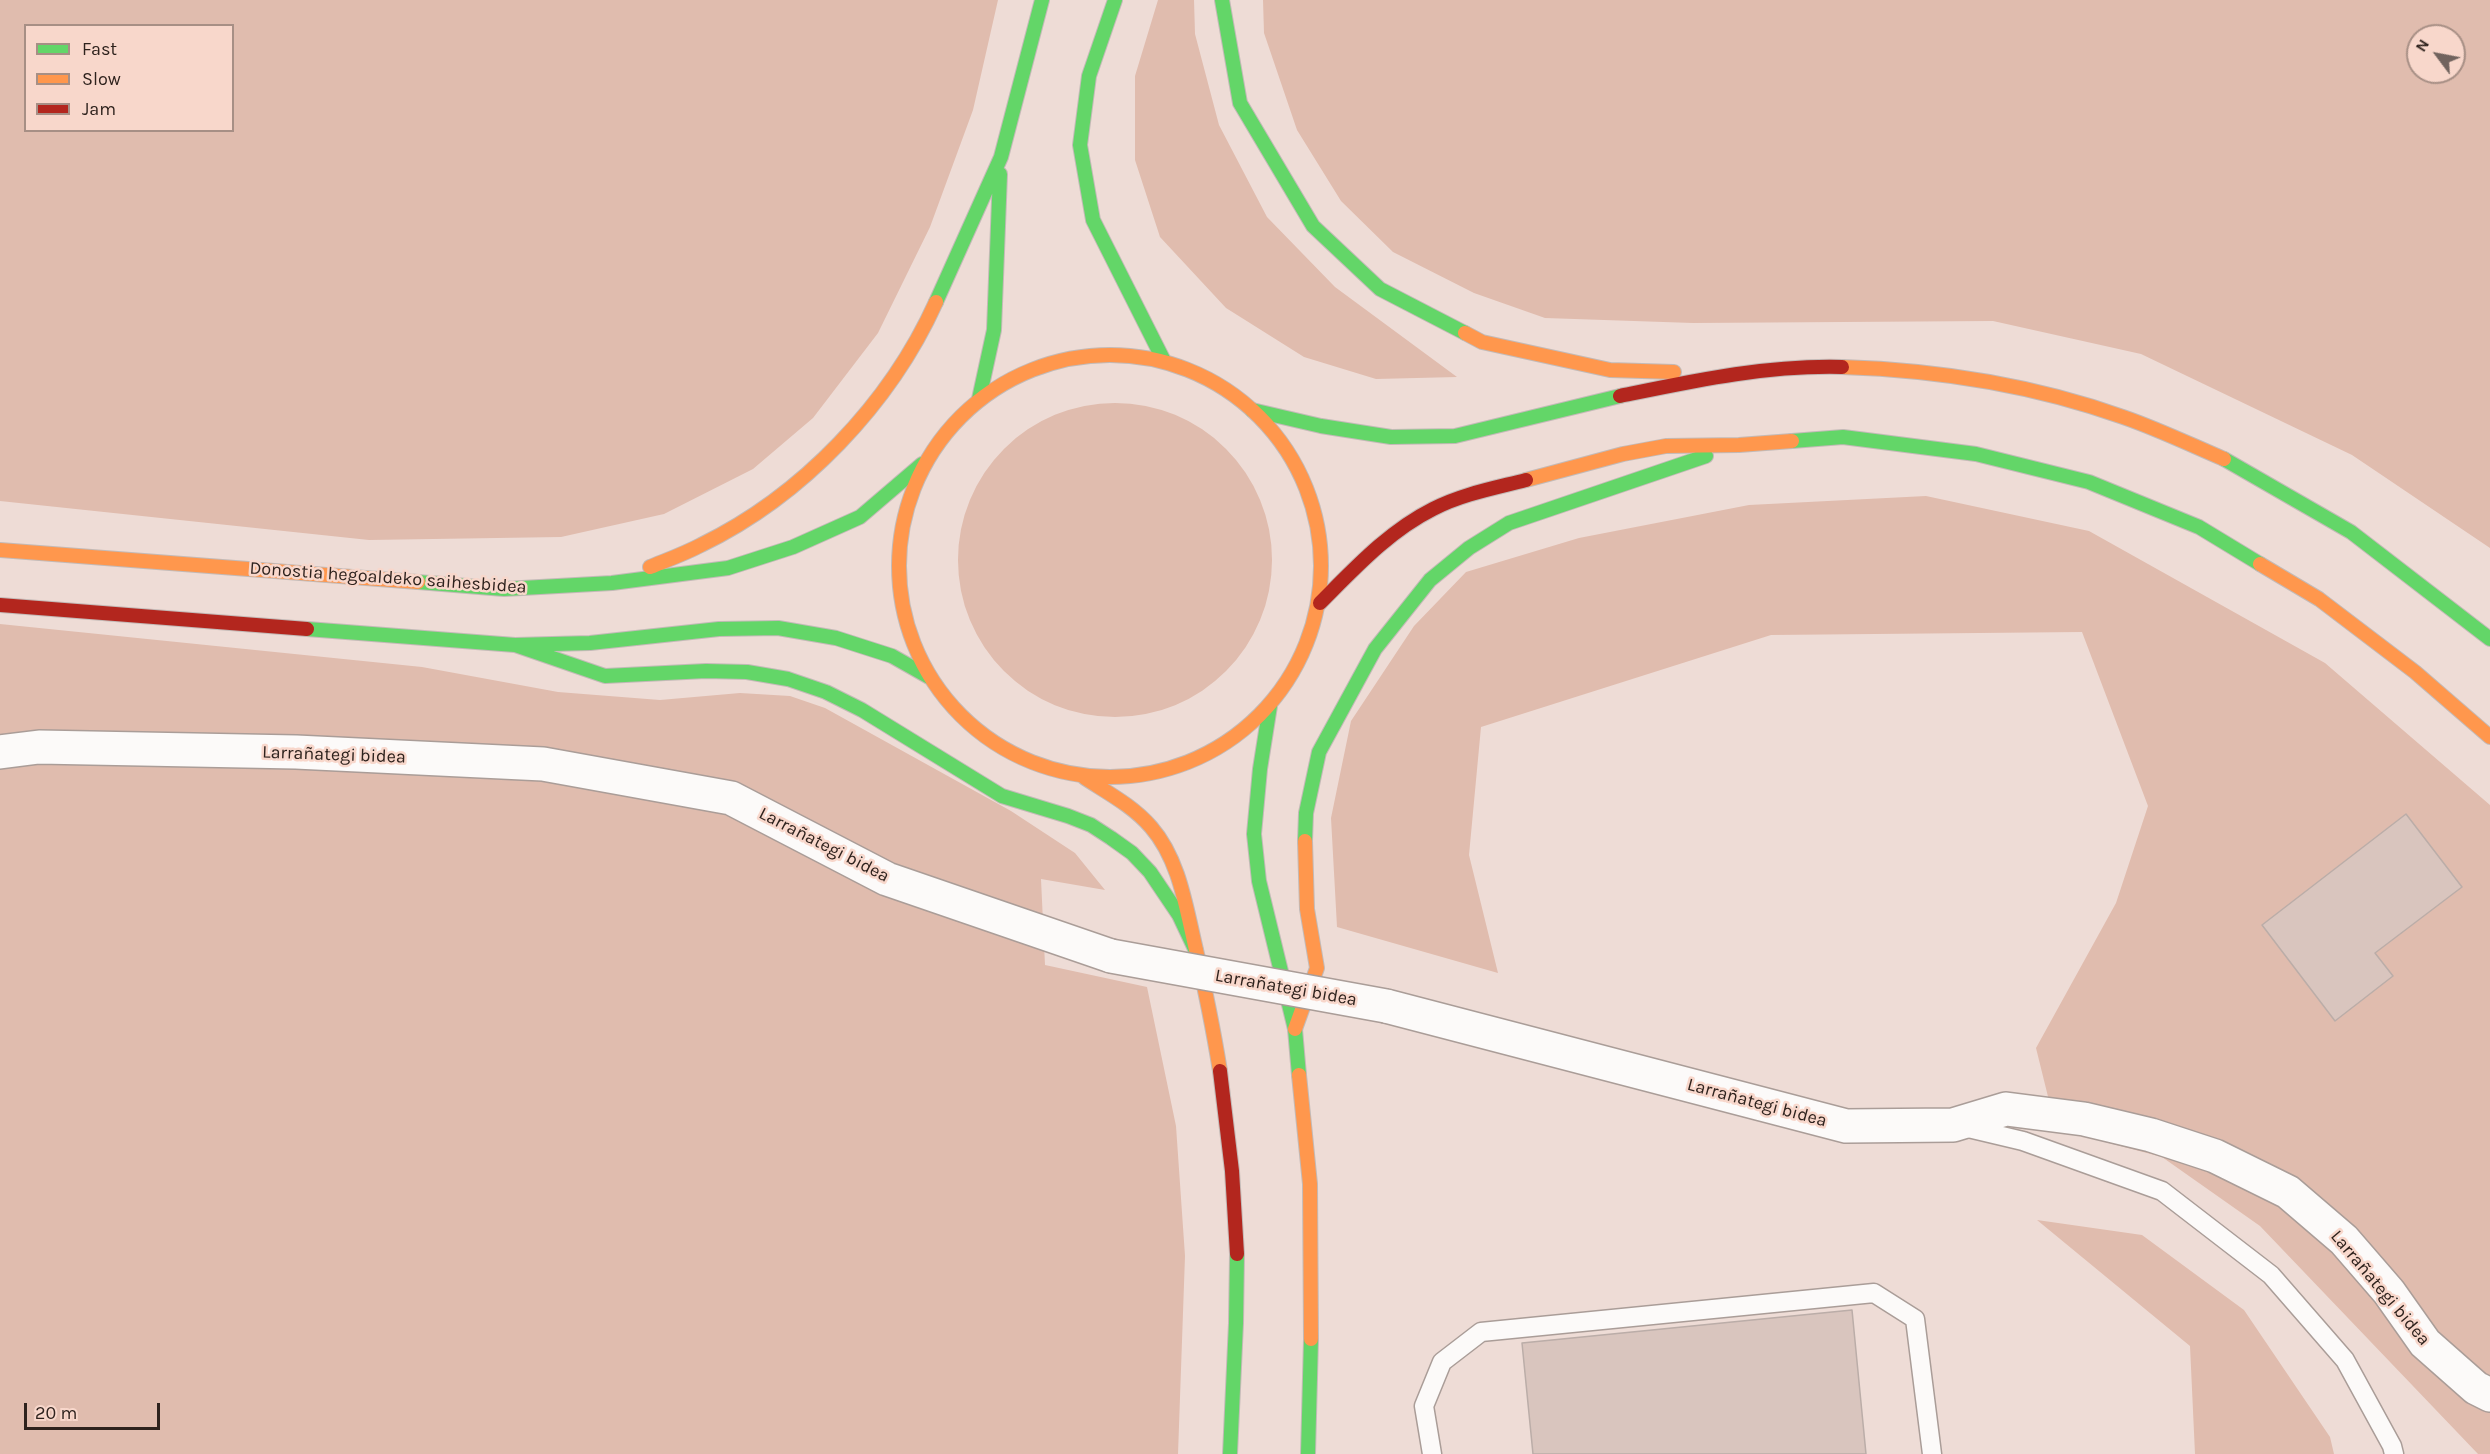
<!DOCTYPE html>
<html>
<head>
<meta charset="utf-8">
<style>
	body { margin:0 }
	#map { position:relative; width:2490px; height:1454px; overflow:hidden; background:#eedcd6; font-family:Karla,sans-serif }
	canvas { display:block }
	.legend { position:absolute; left:24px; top:24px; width:210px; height:108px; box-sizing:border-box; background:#f8d7cb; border:2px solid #a78f85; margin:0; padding:8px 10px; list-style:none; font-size:18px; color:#2e221d }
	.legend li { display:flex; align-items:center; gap:12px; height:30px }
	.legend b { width:30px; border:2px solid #a78f85 }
	.north { position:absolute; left:2406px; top:24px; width:60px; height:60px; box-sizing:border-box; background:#f8d7cb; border:2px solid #a78f85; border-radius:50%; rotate:302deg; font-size:16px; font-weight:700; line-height:24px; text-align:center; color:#2e221d }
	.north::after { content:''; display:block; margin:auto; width:21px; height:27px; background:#71635e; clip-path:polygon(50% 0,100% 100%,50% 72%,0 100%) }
	.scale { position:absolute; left:24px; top:1403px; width:136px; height:27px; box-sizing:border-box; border:3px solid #2e221d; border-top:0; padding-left:8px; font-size:18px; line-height:21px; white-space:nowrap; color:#2e221d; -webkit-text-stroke:4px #f8d7cb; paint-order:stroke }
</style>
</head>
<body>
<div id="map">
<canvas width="2490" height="1454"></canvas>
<ul class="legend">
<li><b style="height:8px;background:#63d668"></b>Fast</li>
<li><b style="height:8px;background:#ff974d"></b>Slow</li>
<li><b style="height:8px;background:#b3261e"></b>Jam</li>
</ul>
<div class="north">N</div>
<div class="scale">20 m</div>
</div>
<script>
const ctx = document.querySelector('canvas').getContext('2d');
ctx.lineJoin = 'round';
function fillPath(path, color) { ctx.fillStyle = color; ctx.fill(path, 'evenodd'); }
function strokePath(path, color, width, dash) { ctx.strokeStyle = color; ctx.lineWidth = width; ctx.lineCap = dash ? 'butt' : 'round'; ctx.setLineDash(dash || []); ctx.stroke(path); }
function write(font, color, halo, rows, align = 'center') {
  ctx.font = font + ' Karla,sans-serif'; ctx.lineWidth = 5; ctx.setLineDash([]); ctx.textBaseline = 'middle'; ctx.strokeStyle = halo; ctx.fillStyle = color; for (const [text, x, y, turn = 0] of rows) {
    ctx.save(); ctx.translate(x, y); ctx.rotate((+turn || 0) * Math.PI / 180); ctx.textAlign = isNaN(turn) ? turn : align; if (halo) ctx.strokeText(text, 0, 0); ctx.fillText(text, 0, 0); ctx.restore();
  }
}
const green = new Path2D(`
	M0,0H998L973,110L930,227L878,333L813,418L753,469L664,514L561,537L369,540L0,501ZM26,26H232V130H26Z
	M1158,0H1194L1195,34L1219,125L1267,217L1335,287L1457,377L1376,379L1304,357L1226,308L1160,237L1135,160V76Z
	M1263,0H2490V548L2352,455L2141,354L1993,321L1693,323L1545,318L1474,293L1393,252L1341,201L1297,130L1264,33ZM2418,36H2454V72H2418Z
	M958 560a157 157 0 1 1 314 0a157 157 0 1 1-314 0Z
	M1926,496L2089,531L2325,663L2490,805V1454H2478L2260,1226L2162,1157L2056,1129L2036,1048L2116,903L2148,806L2082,632L1771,635L1481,727L1469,855L1498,973L1337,927L1331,818L1351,721L1414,626L1466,572L1579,538L1749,505Z
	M0,624L422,667L558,692L660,700L740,693L790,696L825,708L1011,811L1075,853L1105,890L1041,879L1045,965L1147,987L1176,1126L1185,1256L1178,1454H0Z
	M2037,1220L2142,1235L2244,1310L2330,1437L2334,1454H2195L2190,1346Z`);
const building = new Path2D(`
	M2406,814L2462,887L2375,953L2393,976L2335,1021L2262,925Z
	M1852,1310L1866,1454H1533L1522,1343Z`);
const lane = new Path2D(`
	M1964,1127L2023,1141L2162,1191L2271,1275L2345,1360L2392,1446L2394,1454
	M1432,1454L1424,1406L1442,1362L1481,1332L1874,1293L1915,1319L1932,1454`);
const street = new Path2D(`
	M0,752L39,747L296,752L543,764L731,798L887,879L1111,956
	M1386,1006L1846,1126L1953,1125L2006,1109L2084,1119L2151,1135L2215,1156L2288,1192L2344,1240L2389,1292L2425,1343L2476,1388L2490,1395`);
const fast = new Path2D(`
	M1115,0L1089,76L1080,145L1093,220L1163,359
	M1222,0L1240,103L1313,226L1380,289L1465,333
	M936,302L1001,157L1042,0
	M979,399L994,330L1000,174
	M1252,410L1321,426L1391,437L1455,436L1620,396
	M1792,441L1843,437L1976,454L2089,482L2199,527L2260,564
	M2224,459L2351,532L2490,639
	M418,582L504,589L612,583L728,568L793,547L860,517L922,464
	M307,629L515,645L590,643L719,629L778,628L836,638L892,656L929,677
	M515,645L605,676L706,671L747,672L788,679L826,692L862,710L1002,796L1068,816L1091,825L1111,838L1132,853L1150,872L1179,915L1196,951
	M1270,706L1260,769L1254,834L1259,881L1295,1029L1299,1075
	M1305,841L1306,813L1319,752L1375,649L1430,580L1469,548L1509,523L1706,456
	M1230,1454L1236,1323L1237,1254
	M1308,1454L1311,1339`);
const slow = new Path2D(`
	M1465,333L1482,342L1610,370L1674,372
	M899 566a211 211 0 1 1 422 0a211 211 0 1 1-422 0Z
	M1842,367C1937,370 2033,385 2123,417C2158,429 2191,445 2224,459
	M1526,480L1623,454L1666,446L1739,445L1792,441
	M0,550L418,582
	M2260,564L2319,599L2415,672L2490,737
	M650,567C667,560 684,554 701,545C802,496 890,404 936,302
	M1085,778C1108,793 1133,806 1151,827C1178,858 1185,902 1194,941C1204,984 1213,1027 1220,1071
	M1295,1029L1317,968L1307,909L1305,841
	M1299,1075L1310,1184L1311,1339`);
const jam = new Path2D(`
	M1620,396C1693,381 1766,365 1842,367
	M1320,603C1355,568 1389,531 1433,509C1462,494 1495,488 1526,480
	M0,605L307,629
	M1220,1071L1232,1171L1237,1254`);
const streetBridge = new Path2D(`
	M1111,956L1386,1006`);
const streetNames = [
	["Donostia hegoaldeko saihesbidea",388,578,4],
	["Larrañategi bidea",334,755,2],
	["Larrañategi bidea",824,845,27],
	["Larrañategi bidea",1286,988,10],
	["Larrañategi bidea",1757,1103,15],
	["Larrañategi bidea",2380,1288,50]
];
fillPath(green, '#e0bcae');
fillPath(building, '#d9c5be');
strokePath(building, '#bbada8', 1.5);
strokePath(lane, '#aa9d98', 21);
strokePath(street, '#aa9d98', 36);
strokePath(fast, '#c3bab7', 16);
strokePath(slow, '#c3bab7', 16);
strokePath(jam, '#c3bab7', 16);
strokePath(lane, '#fcfaf9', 18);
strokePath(street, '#fcfaf9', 33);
strokePath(fast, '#63d668', 14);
strokePath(slow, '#ff974d', 14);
strokePath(jam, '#b3261e', 14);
strokePath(streetBridge, '#aa9d98', 36, []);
strokePath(streetBridge, '#fcfaf9', 33);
write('18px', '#2e221d', '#f8d7cb', streetNames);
</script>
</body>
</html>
